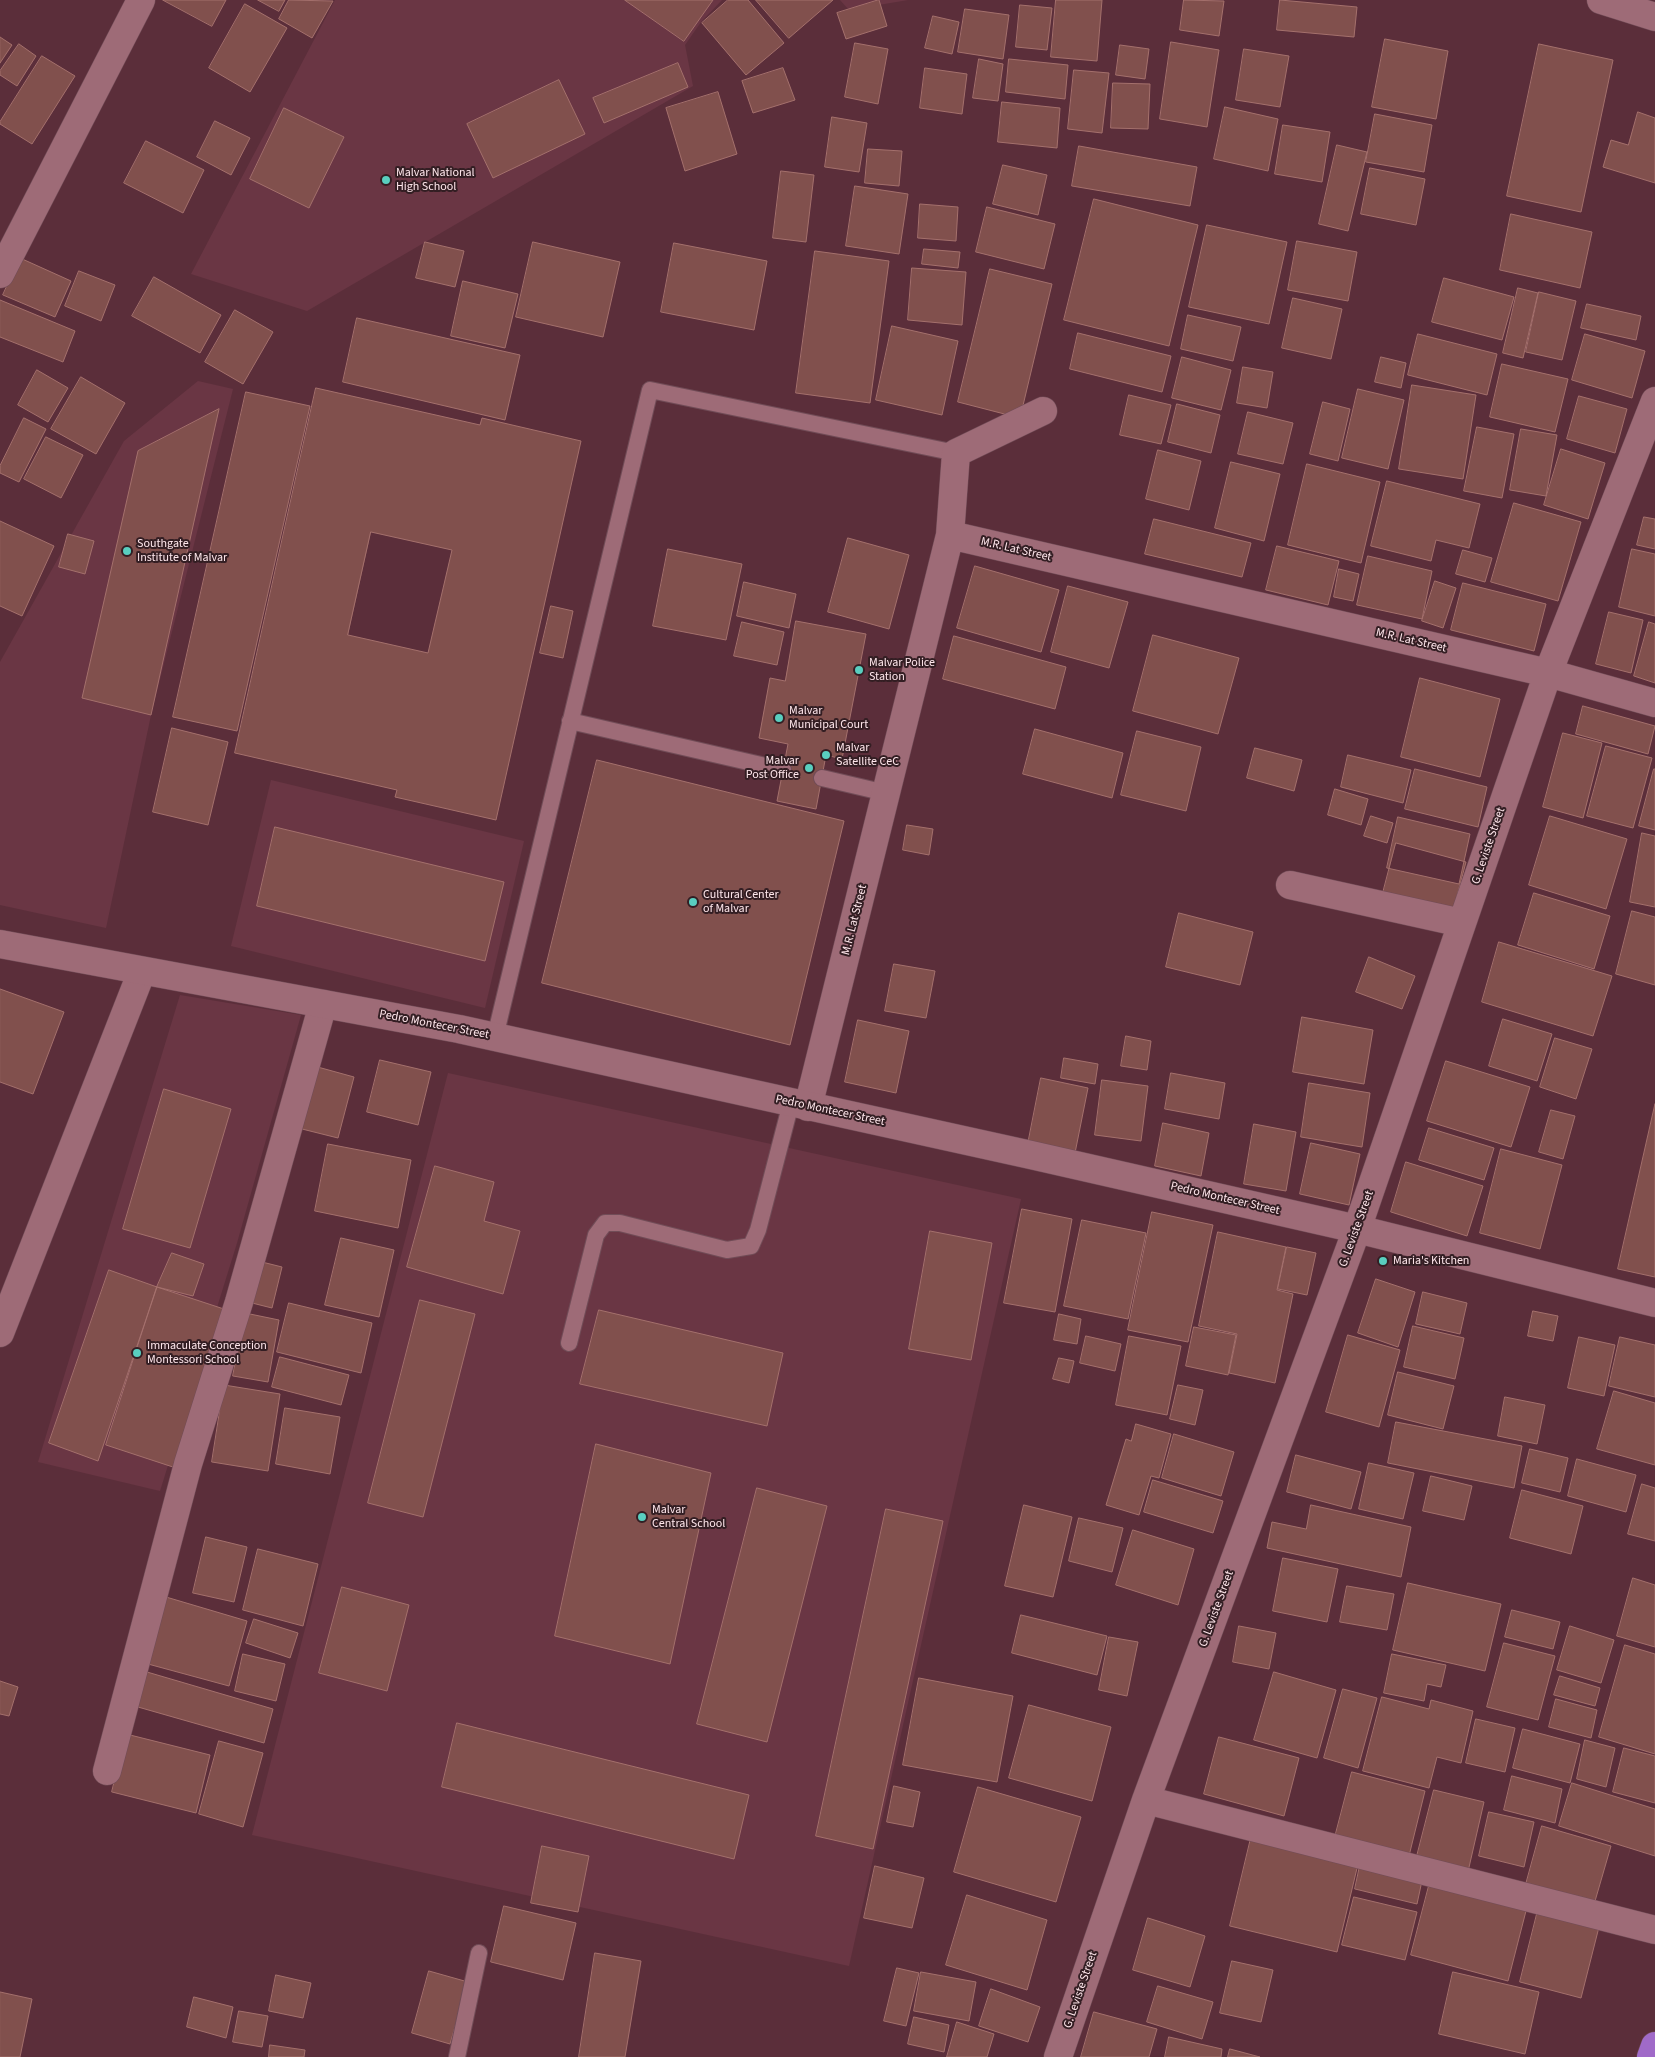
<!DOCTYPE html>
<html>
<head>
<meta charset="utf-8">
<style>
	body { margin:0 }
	canvas { display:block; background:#5b2e3a }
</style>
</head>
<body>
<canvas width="1655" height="2057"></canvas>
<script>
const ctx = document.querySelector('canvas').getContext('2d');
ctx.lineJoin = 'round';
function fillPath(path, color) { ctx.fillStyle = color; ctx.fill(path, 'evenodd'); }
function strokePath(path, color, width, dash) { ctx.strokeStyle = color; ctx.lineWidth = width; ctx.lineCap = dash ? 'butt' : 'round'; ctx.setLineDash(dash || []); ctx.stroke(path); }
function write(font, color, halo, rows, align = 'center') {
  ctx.font = font + ' "Source Sans 3",sans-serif'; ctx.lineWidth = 4; ctx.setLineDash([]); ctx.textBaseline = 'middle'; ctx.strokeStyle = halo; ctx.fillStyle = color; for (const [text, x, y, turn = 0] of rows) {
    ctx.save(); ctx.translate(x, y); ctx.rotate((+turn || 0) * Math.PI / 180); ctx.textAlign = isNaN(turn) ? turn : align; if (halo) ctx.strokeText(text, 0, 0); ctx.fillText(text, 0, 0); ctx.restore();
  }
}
const built = new Path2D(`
	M335,0H722L701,22L685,45L693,86L307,311L191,274Z
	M840,0H908L849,10Z
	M198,381L233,389L151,715L106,928L0,905V662L124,441Z
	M271,780L524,841L485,1008L231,946Z
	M180,995L301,1015L237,1243L160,1491L38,1462Z
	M448,1073L1021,1199L849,1966L252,1835Z`);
const building = new Path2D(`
	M163,0H226L212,26Z
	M258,0H285L279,11Z
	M289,0L333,1L312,38L279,19Z
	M625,0H713L684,41Z
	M728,0H748L784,43L746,75L702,23Z
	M756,0H833L789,38Z
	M879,0L887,26L846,39L837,13Z
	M1056,0H1102L1097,61L1051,57Z
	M1184,0L1224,1L1219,36L1180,30Z
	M1280,0L1357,7L1354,37L1277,30Z
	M245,4L287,28L250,92L209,68Z
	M1020,5L1052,8L1047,50L1016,47Z
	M965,9L1009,15L1003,59L958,52Z
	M933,16L959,22L952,54L925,48Z
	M0,37L12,45L0,63Z
	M1385,39L1448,51L1436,119L1372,107Z
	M1171,42L1219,50L1207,127L1160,119Z
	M855,43L888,49L878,104L845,97Z
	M19,44L36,56L17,86L0,75V71Z
	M1539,44L1613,60L1581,212L1507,196Z
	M1120,45L1149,49L1145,79L1116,75Z
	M1244,49L1289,56L1280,107L1236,100Z
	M42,56L75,76L32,144L0,124V122Z
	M979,59L1003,64L998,101L973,98Z
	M1009,59L1068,65L1065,99L1006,92Z
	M678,63L688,87L604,123L593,98Z
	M783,68L795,100L753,113L742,81Z
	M925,68L967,74L962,114L920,108Z
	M1074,70L1109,73L1102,133L1068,129Z
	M559,80L585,134L493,178L467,124Z
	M1113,83L1150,84L1148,129L1111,128Z
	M718,92L737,154L685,171L666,108Z
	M1002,102L1060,108L1057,148L998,142Z
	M1225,107L1278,119L1268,171L1214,159Z
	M284,108L344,137L309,208L250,179Z
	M1638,112L1655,118V183L1603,167L1611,140L1628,145Z
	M1375,114L1432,125L1424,172L1366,162Z
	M832,117L867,123L859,172L825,167Z
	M215,121L250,138L231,175L197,157Z
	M1283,125L1330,132L1322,182L1275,174Z
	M146,141L204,170L183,213L124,183Z
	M1337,145L1367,152L1348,231L1319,224Z
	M1079,146L1197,167L1190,206L1072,186Z
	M868,149L902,151L899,186L865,183Z
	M1003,165L1047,175L1038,215L993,204Z
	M1370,168L1425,179L1416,225L1361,214Z
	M781,171L814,175L806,242L773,238Z
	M855,186L908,194L899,254L846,246Z
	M1094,199L1198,225L1169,346L1064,320Z
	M920,204L958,207L956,241L918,238Z
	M987,207L1055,224L1044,269L976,252Z
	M1511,214L1592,232L1580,288L1500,270Z
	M1207,225L1287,242L1269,324L1189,307Z
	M1297,241L1357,252L1348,301L1288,290Z
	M425,242L464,251L455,287L416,278Z
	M533,242L620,262L603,337L516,317Z
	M674,243L767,261L754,330L661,312Z
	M924,249L960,252L958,268L922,264Z
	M815,251L889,261L870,403L796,393Z
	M20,258L71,281L55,317L3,295Z
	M912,268L966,272L962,325L908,320Z
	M990,269L1052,284L1020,418L958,402Z
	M79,271L115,285L101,321L65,306Z
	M154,277L221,315L200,353L132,316Z
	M1444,278L1514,297L1502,340L1432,322Z
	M463,281L518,294L505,348L451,336Z
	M1518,288L1538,293L1523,358L1503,353Z
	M1539,292L1576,301L1562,360L1526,352Z
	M1293,298L1342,309L1331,359L1282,348Z
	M0,300L75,331L63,362L0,337Z
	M1587,304L1641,316L1636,340L1581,328Z
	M235,310L273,332L243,384L205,362Z
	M1188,315L1241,327L1233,361L1181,349Z
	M357,318L520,355L505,420L343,382Z
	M892,326L958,341L942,415L876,400Z
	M1078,333L1171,356L1162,392L1070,369Z
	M1418,334L1497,354L1487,395L1408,375Z
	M1585,334L1645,351L1632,398L1572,380Z
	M1182,357L1231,370L1221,410L1172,398Z
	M1381,357L1406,363L1401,388L1375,382Z
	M1502,364L1568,379L1555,432L1490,417Z
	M1243,367L1273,372L1267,408L1237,403Z
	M37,370L68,388L48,422L18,405Z
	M81,377L125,403L96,454L51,429Z
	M1412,385L1476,395L1463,479L1399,469Z
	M316,388L480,425L482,418L581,441L496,820L395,797L397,790L235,753ZM371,532L452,550L428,653L348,635Z
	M1358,389L1404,400L1388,469L1342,458Z
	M246,392L310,406L237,731L173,717Z
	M1129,395L1171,405L1161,444L1120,435Z
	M1579,396L1627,409L1615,453L1567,439Z
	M1323,402L1350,409L1338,461L1310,454Z
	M1177,404L1220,415L1211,453L1168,442Z
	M219,409L151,715L82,698L138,451Z
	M1248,412L1293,423L1283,464L1238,454Z
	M24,418L46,429L19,482L0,473V466Z
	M1477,427L1514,434L1502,498L1464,491Z
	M1521,429L1557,435L1546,496L1510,490Z
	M46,437L83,455L61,498L24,479Z
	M1561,449L1605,463L1588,519L1544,505Z
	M1158,450L1201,461L1189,510L1146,499Z
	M1231,462L1280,474L1264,541L1215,528Z
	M1307,464L1380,482L1361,563L1288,545Z
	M1387,481L1480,504L1469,548L1436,540L1431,561L1371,546Z
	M1514,503L1581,522L1558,601L1491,582Z
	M1644,517L1655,519V549L1637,545Z
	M1154,519L1251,543L1242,577L1145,554Z
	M0,521L54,546L22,616L0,606Z
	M68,534L94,541L85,574L59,567Z
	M848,538L909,555L889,629L828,612Z
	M1277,546L1339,561L1328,605L1266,590Z
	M668,549L742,564L726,640L653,626Z
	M1632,549L1655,554V616L1619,607Z
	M1463,550L1492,558L1485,582L1456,574Z
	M1368,556L1432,571L1422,619L1357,605Z
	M975,566L1059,590L1041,652L957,628Z
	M1339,569L1359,574L1353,601L1334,597Z
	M1435,581L1456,588L1443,628L1422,621Z
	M744,582L796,594L789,628L737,616Z
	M1463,583L1546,604L1534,651L1451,630Z
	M1068,586L1128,602L1109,668L1051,652Z
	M551,606L573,611L563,658L540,653Z
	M1609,612L1643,620L1631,673L1596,664Z
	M796,621L866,634L842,759L826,755L816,809L777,801L788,744L759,738L770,678L785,681Z
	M742,622L784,632L777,665L734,656Z
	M1649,622L1655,624V683L1634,676Z
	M1153,635L1239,658L1218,734L1133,711Z
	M954,636L1066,667L1055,709L943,679Z
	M1420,678L1500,699L1480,777L1401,757Z
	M1583,706L1655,726L1648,754L1576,734Z
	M172,728L228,742L208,825L153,812Z
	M1035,729L1123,753L1112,798L1023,774Z
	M1137,731L1201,747L1186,811L1121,795Z
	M1563,733L1602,743L1583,818L1543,807Z
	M1606,746L1652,758L1633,828L1587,816Z
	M1255,748L1302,760L1294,791L1247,778Z
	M1348,755L1411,770L1403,803L1341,787Z
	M597,760L844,821L790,1045L542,983Z
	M1415,769L1487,787L1478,827L1405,809Z
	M1654,769H1655V830L1639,826Z
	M1335,789L1368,799L1361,825L1328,815Z
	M1371,816L1393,823L1387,843L1364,836Z
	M1550,816L1627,839L1606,909L1529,885Z
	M1398,817L1470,834L1459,884L1387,868Z
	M907,825L933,829L929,855L903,850Z
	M275,827L504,882L485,961L257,906Z
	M1642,833L1655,836V907L1630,902Z
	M1396,843L1466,862L1453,911L1383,893Z
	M1534,893L1610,916L1594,969L1518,945Z
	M1632,911L1655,917V985L1616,974Z
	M1179,913L1253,932L1240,985L1166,967Z
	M1499,942L1612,976L1593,1036L1482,1002Z
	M1369,957L1415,976L1402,1009L1356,992Z
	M894,964L935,971L926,1018L885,1011Z
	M0,989L64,1012L33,1094L0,1082Z
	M1302,1017L1373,1030L1364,1084L1293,1072Z
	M1503,1019L1552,1034L1537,1081L1489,1066Z
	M858,1020L909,1031L896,1093L845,1082Z
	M1126,1036L1151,1041L1147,1070L1121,1066Z
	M1555,1038L1592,1049L1576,1099L1540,1087Z
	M1064,1058L1098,1064L1095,1084L1061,1078Z
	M380,1060L431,1072L418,1125L367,1112Z
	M1446,1061L1530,1087L1511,1147L1427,1121Z
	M314,1066L354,1077L338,1138L298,1128Z
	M1171,1073L1225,1083L1219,1119L1165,1109Z
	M1041,1078L1088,1088L1075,1153L1028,1144Z
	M1102,1080L1148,1086L1141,1141L1095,1135Z
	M1309,1083L1370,1093L1362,1147L1301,1137Z
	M164,1089L231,1109L190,1248L123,1229Z
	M1655,1104V1277L1618,1269Z
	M1551,1110L1575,1116L1563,1159L1539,1152Z
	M1163,1123L1209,1133L1201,1176L1155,1166Z
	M1254,1124L1296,1132L1286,1191L1244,1184Z
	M1429,1128L1494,1148L1484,1180L1419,1160Z
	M1311,1143L1360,1154L1349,1205L1300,1194Z
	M328,1144L411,1160L398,1228L315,1211Z
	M1501,1149L1562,1165L1540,1249L1480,1233Z
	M1406,1162L1483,1186L1467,1236L1391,1212Z
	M435,1166L494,1182L484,1221L520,1231L503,1294L407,1267Z
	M1022,1209L1072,1219L1055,1312L1004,1303Z
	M1152,1212L1213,1225L1188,1342L1128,1330Z
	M1082,1220L1146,1233L1128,1319L1064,1306Z
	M930,1231L992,1243L971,1360L909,1349Z
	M1218,1232L1286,1247L1277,1290L1293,1294L1275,1383L1229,1373L1237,1334L1199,1326Z
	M341,1238L394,1250L379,1317L325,1305Z
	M1287,1247L1316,1253L1307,1295L1278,1289Z
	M172,1253L204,1264L193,1296L157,1287Z
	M258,1261L282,1267L272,1308L248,1302Z
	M109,1270L157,1287L98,1461L49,1443Z
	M1376,1279L1415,1292L1398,1347L1358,1333Z
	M157,1287L233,1312L182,1470L106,1445Z
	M1423,1292L1467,1303L1460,1334L1416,1324Z
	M420,1300L475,1314L423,1517L368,1503Z
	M289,1303L372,1323L361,1373L277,1352Z
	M599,1310L783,1353L767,1426L580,1384Z
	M1533,1311L1558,1316L1553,1341L1528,1336Z
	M245,1313L279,1320L268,1382L233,1376Z
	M1059,1314L1081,1319L1077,1344L1054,1340Z
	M1413,1326L1464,1338L1455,1379L1404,1367Z
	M1194,1327L1236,1335L1228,1375L1186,1366Z
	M1348,1335L1400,1350L1379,1427L1326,1412Z
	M1086,1336L1121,1344L1115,1371L1080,1363Z
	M1129,1336L1181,1346L1167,1415L1116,1405Z
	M1579,1337L1615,1345L1604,1396L1568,1388Z
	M1620,1337L1655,1345V1397L1609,1386Z
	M280,1357L349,1375L341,1405L272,1387Z
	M1059,1358L1074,1361L1069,1383L1053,1379Z
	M1398,1372L1454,1386L1443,1429L1388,1415Z
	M224,1385L280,1394L268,1471L212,1462Z
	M1178,1385L1203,1390L1195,1425L1170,1419Z
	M1614,1391L1655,1403V1465L1597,1449Z
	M1505,1397L1545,1405L1537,1444L1498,1436Z
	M285,1408L340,1417L330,1474L276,1464Z
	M1396,1422L1522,1446L1514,1488L1388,1463Z
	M1136,1424L1171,1434L1159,1478L1151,1476L1139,1515L1106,1505L1126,1439L1131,1441Z
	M1174,1434L1234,1452L1221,1496L1162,1478Z
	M596,1444L711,1473L670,1664L555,1636Z
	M1530,1449L1568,1458L1560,1492L1522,1483Z
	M1296,1455L1361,1472L1351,1509L1287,1492Z
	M1577,1459L1636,1475L1626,1512L1568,1496Z
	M1369,1463L1414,1473L1403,1519L1359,1509Z
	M1431,1476L1472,1486L1464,1520L1423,1511Z
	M1153,1480L1223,1501L1213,1533L1144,1512Z
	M1642,1484L1655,1488V1541L1628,1534Z
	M757,1488L827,1506L767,1742L697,1724Z
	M1522,1490L1583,1506L1571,1554L1510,1538Z
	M1024,1505L1072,1517L1053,1597L1005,1586Z
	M1311,1505L1411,1527L1401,1577L1267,1548L1272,1522L1306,1529Z
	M886,1509L943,1521L873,1849L816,1836Z
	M1079,1518L1123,1528L1112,1572L1069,1561Z
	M1133,1530L1194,1549L1178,1605L1116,1585Z
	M206,1537L247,1547L234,1602L193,1593Z
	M258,1549L318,1564L303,1626L243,1610Z
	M1283,1558L1338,1569L1327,1622L1273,1611Z
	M1633,1578L1655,1585V1647L1617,1636Z
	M1408,1583L1501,1604L1485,1671L1393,1650Z
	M1347,1586L1394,1594L1387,1630L1340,1622Z
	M342,1587L409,1605L387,1691L319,1673Z
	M166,1597L247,1621L229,1686L148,1664Z
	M1512,1610L1560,1622L1553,1649L1505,1637Z
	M1021,1615L1107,1636L1097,1675L1012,1653Z
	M254,1619L298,1633L290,1658L246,1643Z
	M1239,1626L1276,1633L1269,1669L1233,1662Z
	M1570,1626L1614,1640L1601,1683L1557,1670Z
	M1109,1637L1138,1642L1127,1696L1099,1690Z
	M1504,1643L1555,1656L1538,1720L1487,1707Z
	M1625,1645L1655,1654V1754L1599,1737Z
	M243,1654L285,1664L276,1701L235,1691Z
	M1392,1654L1446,1665L1441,1687L1427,1684L1424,1701L1384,1693Z
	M147,1672L273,1709L264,1743L138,1707Z
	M1274,1672L1336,1690L1317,1758L1254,1740Z
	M1560,1676L1600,1688L1595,1706L1554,1695Z
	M919,1678L1013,1696L997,1782L903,1765Z
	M0,1681L18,1687L9,1716L0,1714Z
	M1343,1689L1377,1698L1358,1768L1324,1758Z
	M1382,1697L1429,1709L1431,1700L1473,1711L1461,1763L1437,1757L1429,1788L1363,1771Z
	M1556,1699L1597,1710L1591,1738L1549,1727Z
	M1029,1705L1111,1727L1092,1801L1009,1778Z
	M1476,1719L1515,1728L1505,1772L1466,1763Z
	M457,1723L749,1795L734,1859L442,1787Z
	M1523,1729L1580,1744L1570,1783L1513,1768Z
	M126,1734L210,1755L196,1813L112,1792Z
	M1219,1737L1299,1758L1284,1816L1204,1794Z
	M1585,1740L1615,1748L1606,1787L1577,1779Z
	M219,1741L263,1753L243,1827L199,1814Z
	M1624,1748L1655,1756V1803L1613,1792Z
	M1352,1772L1425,1791L1408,1860L1334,1841Z
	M1512,1776L1562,1789L1555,1823L1504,1810Z
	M1572,1783L1655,1809V1856L1559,1826Z
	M894,1786L920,1792L913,1827L887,1822Z
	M978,1787L1081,1817L1056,1902L954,1872Z
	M1434,1790L1484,1802L1467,1876L1415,1864Z
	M1489,1812L1534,1822L1524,1867L1479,1856Z
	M1542,1826L1611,1846L1593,1908L1525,1888Z
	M1251,1838L1358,1864L1337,1952L1230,1926Z
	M542,1846L589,1856L578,1912L531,1903Z
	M1361,1861L1423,1876L1417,1904L1355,1889Z
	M875,1866L924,1878L912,1928L864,1918Z
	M1430,1882L1527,1907L1508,1981L1411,1955Z
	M967,1895L1047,1920L1027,1990L946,1965Z
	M1354,1897L1417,1912L1405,1960L1342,1945Z
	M504,1906L576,1923L563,1980L491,1962Z
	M1538,1910L1599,1927L1581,1998L1520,1982Z
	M1148,1918L1205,1936L1190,1987L1133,1970Z
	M595,1953L641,1961L625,2057H579Z
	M1232,1961L1273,1970L1261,2022L1220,2013Z
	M897,1968L919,1973L906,2026L884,2021Z
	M429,1971L468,1982L450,2044L412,2033Z
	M921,1972L976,1982L969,2021L914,2011Z
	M1453,1972L1539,1992L1525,2054L1439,2034Z
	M276,1975L311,1983L303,2018L269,2011Z
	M1158,1986L1213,2002L1202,2039L1147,2022Z
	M991,1989L1040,2007L1028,2042L979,2026Z
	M0,1992L32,1999L20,2057H0Z
	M194,1997L233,2007L226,2038L187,2027Z
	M239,2011L268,2016L262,2047L233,2042Z
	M1094,2012L1157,2029L1149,2057H1081Z
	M914,2017L949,2025L944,2052L908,2044Z
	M957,2022L994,2034L987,2057H947Z
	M1169,2037L1222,2049L1221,2057H1165Z
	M270,2045L305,2050L304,2057H269Z
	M1230,2049L1260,2057H1228Z`);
const service = new Path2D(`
	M570,721L783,770
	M822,778L886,793
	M495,1037L650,390L956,453
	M569,1343L596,1235L605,1223H620L727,1250L751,1246L758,1230L791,1103
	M457,2057L479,1953`);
const minor = new Path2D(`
	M1601,0L1655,17
	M0,274L141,0
	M950,535L956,453L1043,411
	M1290,885L1462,923
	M808,1107L950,535L1548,673L1655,703
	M0,1333L142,971
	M107,1771L188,1464L239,1302L323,1004
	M1146,1800L1655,1930
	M1058,2057L1146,1800L1357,1229L1548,673L1655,401`);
const secondary = new Path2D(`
	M0,944L459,1029L1031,1155L1357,1229L1655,1303`);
const trunk = new Path2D(`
	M1651,2057L1655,2046`);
const markers = [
	[386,180,5,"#59cebf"],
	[127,551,5,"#59cebf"],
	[859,670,5,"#59cebf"],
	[779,718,5,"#59cebf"],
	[826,755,5,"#59cebf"],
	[809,768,5,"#59cebf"],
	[693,902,5,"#59cebf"],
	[1383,1261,5,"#59cebf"],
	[137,1353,5,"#59cebf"],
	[642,1517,5,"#59cebf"]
];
const poiNames = [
	["Malvar National",396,173],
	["High School",396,187],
	["Southgate",137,544],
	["Institute of Malvar",137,558],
	["Malvar Police",869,663],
	["Station",869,677],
	["Malvar",789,711],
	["Municipal Court",789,725],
	["Malvar",836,748],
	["Satellite CeC",836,762],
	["Malvar",799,761,"right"],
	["Post Office",799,775,"right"],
	["Cultural Center",703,895],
	["of Malvar",703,909],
	["Maria's Kitchen",1393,1261],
	["Immaculate Conception",147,1346],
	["Montessori School",147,1360],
	["Malvar",652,1510],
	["Central School",652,1524]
];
const streetNames = [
	["M.R. Lat Street",1016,550,13],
	["M.R. Lat Street",1411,641,13],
	["G. Leviste Street",1489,846,-71],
	["M.R. Lat Street",855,920,-76],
	["Pedro Montecer Street",434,1025,11],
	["Pedro Montecer Street",830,1111,12],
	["Pedro Montecer Street",1225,1199,13],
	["G. Leviste Street",1357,1229,-70],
	["G. Leviste Street",1217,1609,-70],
	["G. Leviste Street",1081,1990,-71]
];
fillPath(built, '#6a3644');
fillPath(building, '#81504d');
strokePath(building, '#a4706c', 1);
strokePath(service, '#714c57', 18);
strokePath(minor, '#714c57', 29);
strokePath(secondary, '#714c57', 29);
strokePath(trunk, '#714c57', 29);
strokePath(service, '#9e6b77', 16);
strokePath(minor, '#9e6b77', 28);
strokePath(secondary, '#9e6b77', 28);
strokePath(trunk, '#a06ac8', 28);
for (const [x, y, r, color] of markers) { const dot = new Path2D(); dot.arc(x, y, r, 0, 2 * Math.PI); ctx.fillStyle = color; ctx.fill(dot); strokePath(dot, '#331e23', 2); }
write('12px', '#ffe7ec', '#331e23', poiNames, 'left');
write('12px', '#ffe7ec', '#331e23', streetNames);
</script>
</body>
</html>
